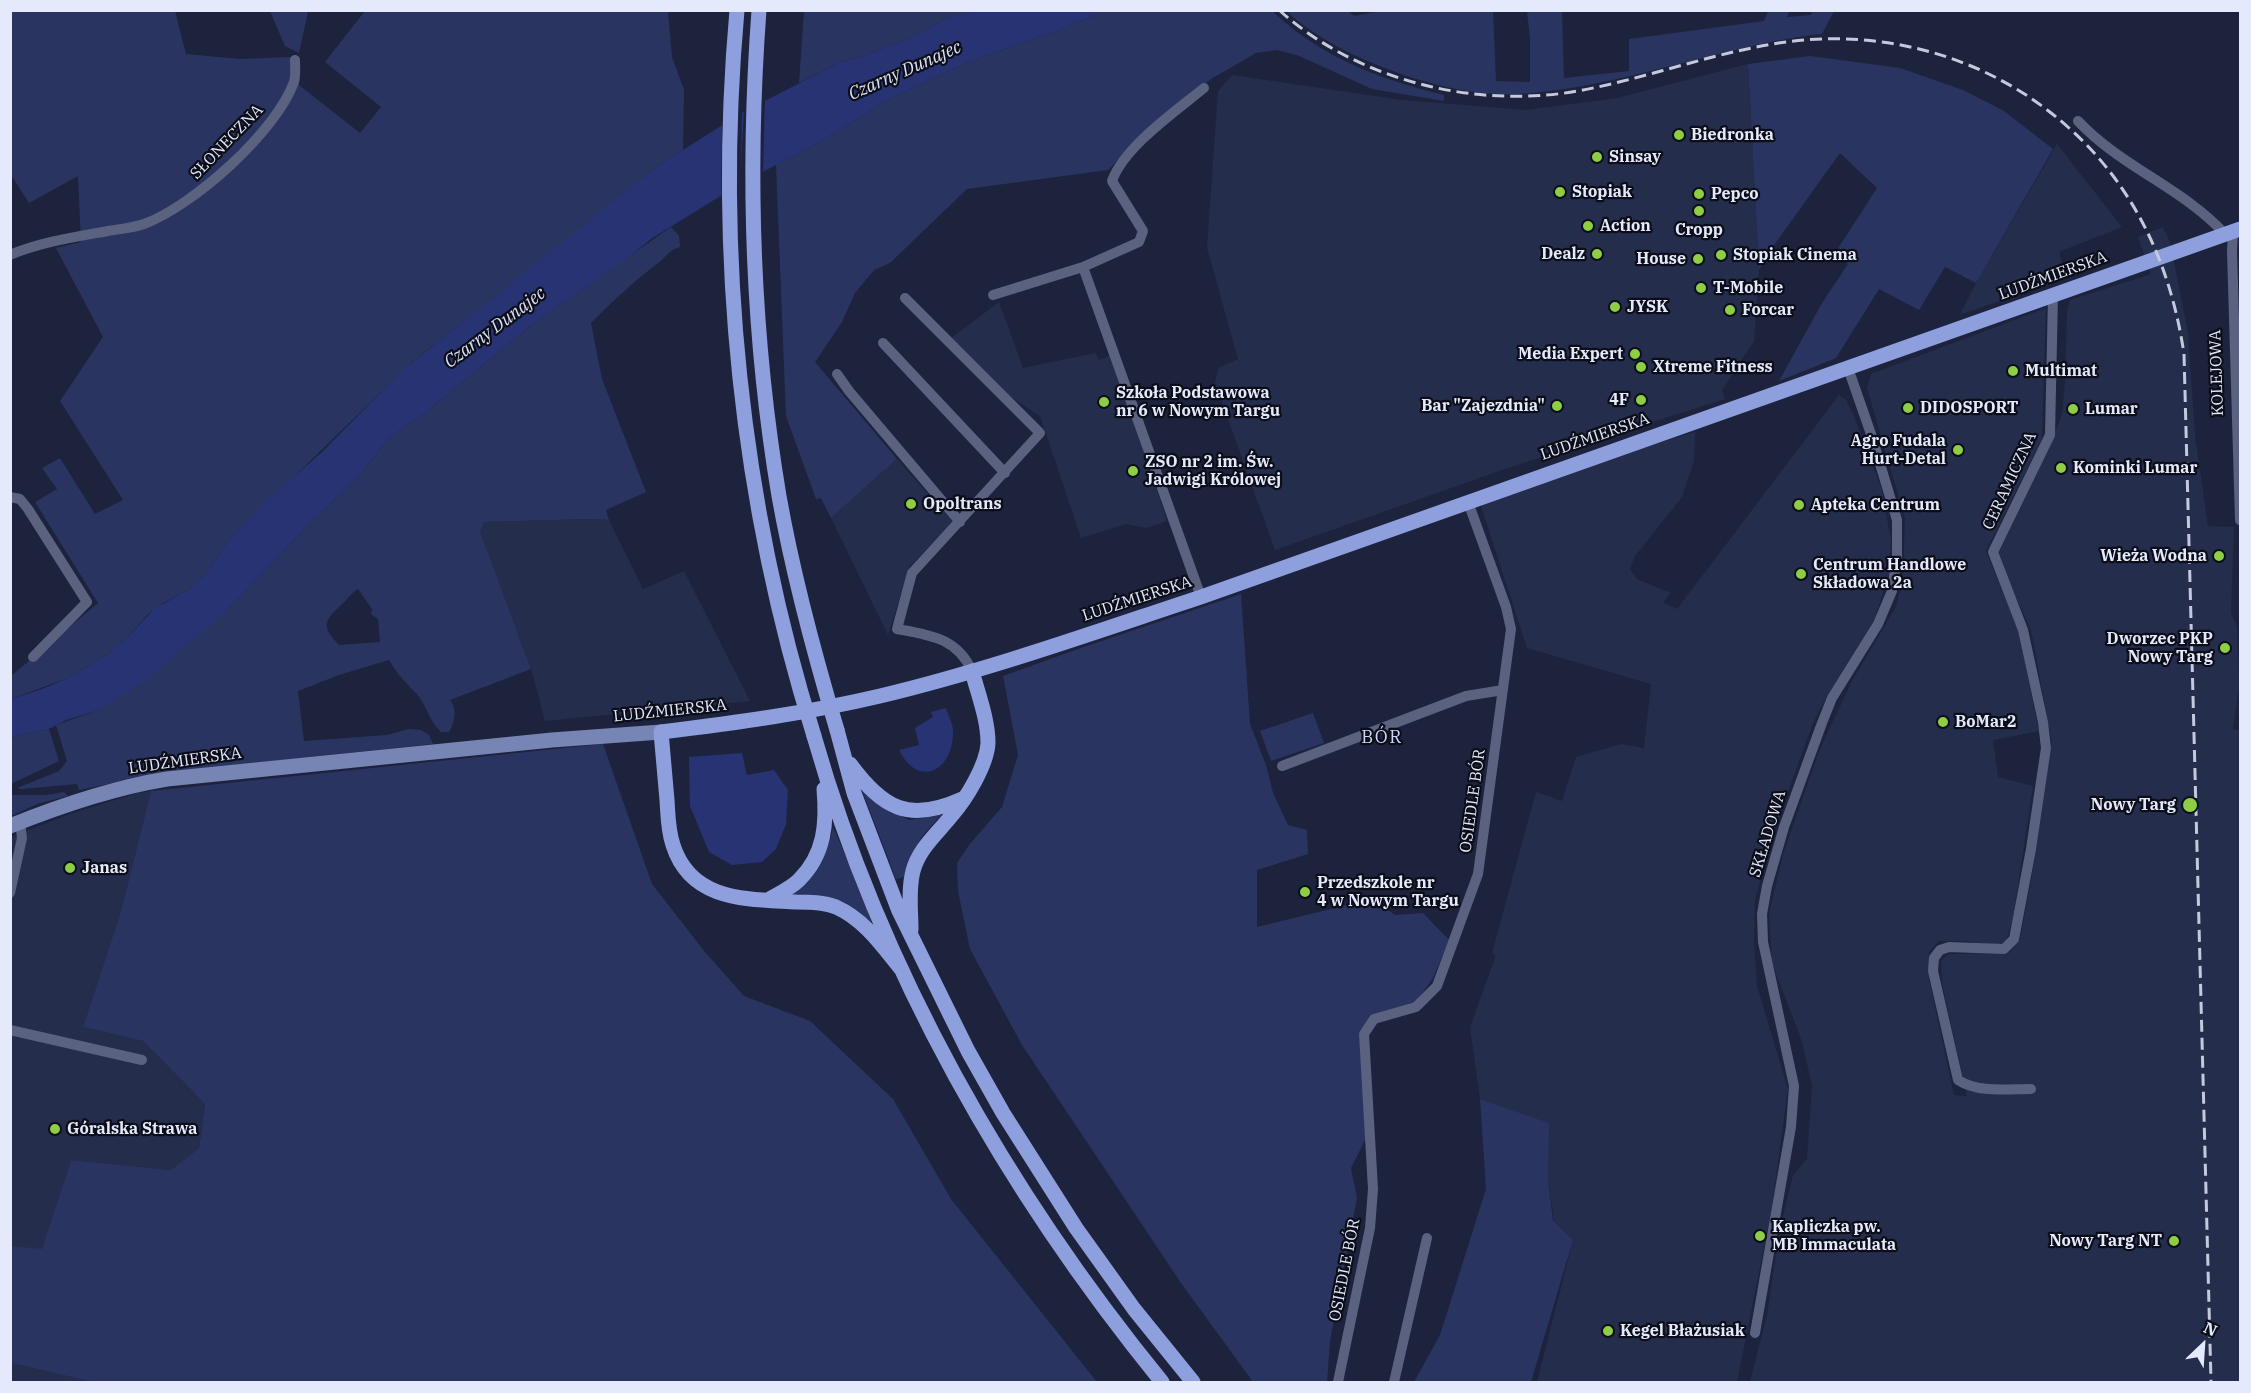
<!DOCTYPE html>
<html>
<head>
<meta charset="utf-8">
<style>
	body { margin:0 }
	#map { position:relative; width:2251px; height:1393px; overflow:hidden; background:#1d233d; font-family:"IBM Plex Serif",serif }
	canvas { display:block }
	.frame { position:absolute; inset:0; border:12px solid #e4e9fb; pointer-events:none }
	.north { position:absolute; left:2173px; top:1315px; width:60px; height:60px; -webkit-text-stroke:4px #0b0e19; paint-order:stroke; rotate:25deg; font-size:16px; font-weight:700; line-height:24px; text-align:center; color:#e4e9fb }
	.north::after { content:''; display:block; margin:auto; width:21px; height:27px; background:#e4e9fb; clip-path:polygon(50% 0,100% 100%,50% 72%,0 100%) }
</style>
</head>
<body>
<div id="map">
<canvas width="2251" height="1393"></canvas>
<div class="frame"></div>
<div class="north">N</div>
</div>
<script>
const ctx = document.querySelector('canvas').getContext('2d');
ctx.lineJoin = 'round';
function fillPath(path, color) { ctx.fillStyle = color; ctx.fill(path, 'evenodd'); }
function strokePath(path, color, width, dash) { ctx.strokeStyle = color; ctx.lineWidth = width; ctx.lineCap = dash ? 'butt' : 'round'; ctx.setLineDash(dash || []); ctx.stroke(path); }
function write(font, color, halo, rows, align = 'center') {
  ctx.font = font + ' "IBM Plex Serif",serif'; ctx.lineWidth = 4.5; ctx.setLineDash([]); ctx.textBaseline = 'middle'; ctx.strokeStyle = halo; ctx.fillStyle = color; for (const [text, x, y, turn = 0] of rows) {
    ctx.save(); ctx.translate(x, y); ctx.rotate((+turn || 0) * Math.PI / 180); ctx.textAlign = isNaN(turn) ? turn : align; if (halo) ctx.strokeText(text, 0, 0); ctx.fillText(text, 0, 0); ctx.restore();
  }
}
const built = new Path2D(`
	M1748,64L1759,270L1754,341L1722,390L1725,399L1508,468L1275,550L1215,383L1218,368L1238,359L1207,248L1218,91L1232,75L1402,100L1526,110L1617,98Z
	M2057,144L2122,227L2059,252L2067,278L1962,314L1961,312L1976,283Z
	M2163,227L2170,242L2188,332L2195,436L2208,526L2234,527L2231,613L2237,627L2239,686L2233,730H2240V1382H1750L1767,1315L1780,1228L1793,1175L1807,1159L1812,1085L1801,1039L1772,963L1769,913L1784,851L1820,749L1852,681L1897,605L1903,571L1905,519L1867,388L1871,374L2046,308L2042,439L1986,551L2018,629L2039,731L1993,740L1998,777L2033,786L2013,919L2006,940L1997,946L1965,941H1939L1929,952V979L1954,1095L1967,1096L1942,984L1941,961L1948,954L2009,953L2020,939L2032,875L2052,743L2031,630L2010,584L1999,552L2048,451L2062,414L2065,380L2067,311L2070,300L2151,274L2138,237Z
	M999,302L1023,368L1095,353L1099,360L1111,355L1167,521L1146,528L1126,524L1081,538L1040,416L1002,391L951,338Z
	M1839,395L1846,400L1854,416L1882,490L1891,541L1889,574L1875,618L1828,694L1813,723L1776,825L1755,900L1754,941L1757,986L1788,1089L1771,1213L1737,1382H1537L1573,1240L1554,1220L1548,1181V1123L1480,1099L1470,1027L1496,955L1492,953L1536,792L1562,801L1576,757L1621,744L1644,748L1651,684L1527,648L1480,503L1608,458L1695,432L1694,461L1682,497L1635,556L1630,569L1637,579L1671,593L1663,602L1677,609Z
	M897,459L953,522L910,566L888,635L831,518Z
	M589,519L609,520L643,589L684,571L750,701L545,721L531,669L479,532L484,522Z
	M151,791L121,911L83,1027L143,1041L205,1104L199,1148L171,1170L71,1160L42,1250L11,1246L10,862L13,849L11,837L70,814L134,794Z
	M11,1363L93,1382H11Z`);
const green = new Path2D(`
	M11,11H175L186,54L240,59L291,57L292,66L290,78L360,133L381,107L325,62L365,11H668L672,57L684,90L683,150L656,167L578,231L412,362L230,539L203,577L189,589L165,602L149,613L128,637L105,656L68,678L11,699V676L98,603L35,502L57,489L42,468L60,458L95,514L123,500L60,401L103,337L56,248L81,242L78,176L29,203L11,175Z
	M270,11H308L299,53L285,46Z
	M804,11H974L945,19L913,37L866,55L839,63L799,83Z
	M1105,11H1272C1321,57 1378,79 1444,95V101L1372,89L1297,55L1277,50L1256,53L1211,79L1179,103L1149,129L1108,170L967,189L890,263L874,270L855,293L842,322L815,362L897,459L831,518L821,498L816,499L786,416L776,165L813,146L891,98L971,61L1065,28Z
	M1381,11L1439,10L1440,12L1493,11L1496,81L1530,82V39L1527,11H1562L1564,78L1629,71V39L1764,21L1768,11H1789L1787,17L1811,15L1813,11H1834L1822,34C1790,37 1759,44 1728,52C1658,68 1589,90 1518,94C1476,96 1431,85 1393,71C1354,57 1316,38 1286,11H1348L1354,16Z
	M1810,56L1900,68L1963,90L2004,111L2053,149L1976,283L1945,267L1919,310L1879,289L1836,358L1779,381L1822,303L1848,264L1835,253L1877,188L1840,153L1767,255L1759,270L1748,64Z
	M671,227L679,236L680,247C667,251 668,256 658,263C633,282 613,301 591,323L602,379L646,492L606,510L609,520L589,519L484,522L480,532L531,669L450,700C457,708 455,723 449,732H441C429,721 427,706 417,694C406,683 397,674 389,660L339,675L298,691L304,741L387,735L409,729L421,730L429,735L433,744L169,772L79,790L77,784L21,789L17,788L59,771L67,761L56,725L96,711L196,636L226,611L310,523L357,478L390,437L421,416L533,324ZM358,589L372,609L371,614L378,619L380,642L339,645C322,627 323,622 340,606C347,600 351,593 358,589Z
	M1241,594L1250,724L1266,765L1273,793L1288,825L1307,830L1308,854L1257,870V927L1372,899L1395,915L1423,913L1449,940L1433,978L1416,1002L1373,1016L1359,1031L1367,1136L1351,1168L1357,1198L1330,1341L1327,1382H1253L1181,1283L1022,1045L970,949L958,891L957,863L969,845L1002,807L1018,755L1003,676L1078,649Z
	M1313,713L1324,743L1271,761L1260,731Z
	M49,729L59,761L11,784V737Z
	M603,744L652,884L705,952L744,996L810,1021L893,1099L951,1199L1097,1382H93L11,1363V1246L42,1249L71,1160L171,1170L199,1148L205,1104L143,1041L83,1027L121,911L151,791Z
	M860,785L897,814L909,820L942,815C922,834 911,850 904,877L896,879Z
	M64,792L68,796L37,804L11,816V795H47Z
	M833,827L876,925C845,903 829,894 791,895C814,878 828,855 833,827Z
	M1480,1099L1549,1123L1548,1181L1553,1220L1573,1240L1531,1382H1414L1440,1335L1486,1189Z`);
const water = new Path2D(`
	M973,11H1105L1065,28L971,61L891,98L813,146L743,182L651,239L629,257L533,324L421,416L390,437L357,478L310,523L226,611L146,681L96,711L66,720L49,729L11,737V699L42,689L68,678L105,656L128,637L154,609L189,589L203,577L230,539L265,502L322,452L405,368L656,167L743,112L839,63L866,55L913,37L945,19Z
	M946,708C948,715 953,724 953,731C954,770 919,790 899,750L919,745L915,728L933,717L931,712Z
	M742,753L747,775L774,770L788,790L786,824L776,849L762,862L732,865L709,852L690,806L689,757Z`);
const pier = new Path2D(`
	M765,98L763,175L721,199L722,122L742,109L741,170L744,108Z`);
const street = new Path2D(`
	M2078,121C2121,167 2183,188 2225,234
	M2233,232L2232,251L2240,520
	M10,255C41,242 75,237 108,231C119,229 133,228 144,224C193,206 276,132 294,82C296,76 295,67 295,60
	M1083,267L1201,597
	M993,295L1083,267L1139,242L1143,231L1112,181C1124,147 1176,111 1204,88
	M905,298L1040,433L912,573L897,629C930,635 957,638 972,671
	M883,343L1005,473
	M837,374L849,391L960,522
	M10,497L20,499L28,509L87,602L33,657
	M1282,766L1466,696L1503,690
	M10,893L22,838L20,822
	M10,1030L142,1060
	M2031,1089C2007,1089 1978,1093 1958,1080L1933,971L1934,958L1940,950L1949,947L2004,949L2014,939L2031,849L2046,748L2043,722L2023,630L1993,552L2050,435L2053,295
	M1755,1333L1791,1127L1794,1086L1763,942L1762,914L1767,886L1784,827L1822,723L1832,698L1878,624L1892,591L1897,555V520L1871,434L1848,368
	M1338,1382L1370,1228L1373,1189L1364,1034L1374,1019L1416,1007L1437,986L1478,874L1511,629L1506,607L1468,502
	M1394,1382L1427,1238`);
const secondary = new Path2D(`
	M10,826C62,805 112,788 167,779L552,740L661,732`);
const primary = new Path2D(`
	M837,730L854,793L899,911L968,1051L1003,1113L1076,1228L1134,1309L1193,1382
	M814,736C881,971 1008,1193 1162,1382
	M850,764C883,809 909,823 962,799
	M768,900C778,894 791,888 799,880C825,854 827,823 824,789
	M911,930C911,911 908,890 913,871C919,848 938,833 952,815C966,799 987,765 988,743C988,719 978,694 972,671
	M902,970C883,947 865,920 836,907C824,902 809,902 796,902C748,899 691,902 673,845C668,831 668,815 667,800C665,777 663,754 661,732C735,723 808,713 880,696C989,670 1095,632 1201,597L2240,229`);
const rail = new Path2D(`
	M1279,10C1358,81 1475,109 1578,91C1654,77 1727,47 1804,40C1901,32 1997,63 2069,128C2135,187 2171,266 2184,354L2211,1382`);
const primaryBridge = new Path2D(`
	M737,10C715,254 741,503 814,736
	M759,10C747,172 752,335 779,496C793,575 814,653 837,730`);
const markers = [
	[1679,135,6,"#8dce44"],
	[1597,157,6,"#8dce44"],
	[1560,192,6,"#8dce44"],
	[1699,194,6,"#8dce44"],
	[1699,211,6,"#8dce44"],
	[1588,226,6,"#8dce44"],
	[1597,254,6,"#8dce44"],
	[1721,255,6,"#8dce44"],
	[1698,259,6,"#8dce44"],
	[1701,288,6,"#8dce44"],
	[1615,307,6,"#8dce44"],
	[1730,310,6,"#8dce44"],
	[1635,354,6,"#8dce44"],
	[1641,367,6,"#8dce44"],
	[2013,371,6,"#8dce44"],
	[1641,400,6,"#8dce44"],
	[1104,402,6,"#8dce44"],
	[1557,406,6,"#8dce44"],
	[1908,408,6,"#8dce44"],
	[2073,409,6,"#8dce44"],
	[1958,450,6,"#8dce44"],
	[2061,468,6,"#8dce44"],
	[1133,471,6,"#8dce44"],
	[911,504,6,"#8dce44"],
	[1799,505,6,"#8dce44"],
	[2219,556,6,"#8dce44"],
	[1801,574,6,"#8dce44"],
	[2225,648,6,"#8dce44"],
	[1943,722,6,"#8dce44"],
	[2190,805,8,"#8dce44"],
	[70,868,6,"#8dce44"],
	[1305,892,6,"#8dce44"],
	[55,1129,6,"#8dce44"],
	[1760,1236,6,"#8dce44"],
	[2174,1241,6,"#8dce44"],
	[1608,1331,6,"#8dce44"]
];
const poiNames = [
	["Biedronka",1691,135],
	["Sinsay",1609,157],
	["Stopiak",1572,192],
	["Pepco",1711,194],
	["Action",1600,226],
	["Cropp",1699,230,"center"],
	["Dealz",1585,254,"right"],
	["Stopiak Cinema",1733,255],
	["House",1686,259,"right"],
	["T-Mobile",1713,288],
	["JYSK",1627,307],
	["Forcar",1742,310],
	["Media Expert",1623,354,"right"],
	["Xtreme Fitness",1653,367],
	["Multimat",2025,371],
	["Szkoła Podstawowa",1116,393],
	["nr 6 w Nowym Targu",1116,411],
	["4F",1629,400,"right"],
	["Bar \"Zajezdnia\"",1545,406,"right"],
	["DIDOSPORT",1920,408],
	["Lumar",2085,409],
	["Agro Fudala",1946,441,"right"],
	["Hurt-Detal",1946,459,"right"],
	["ZSO nr 2 im. Św.",1145,462],
	["Jadwigi Królowej",1145,480],
	["Kominki Lumar",2073,468],
	["Opoltrans",923,504],
	["Apteka Centrum",1811,505],
	["Wieża Wodna",2207,556,"right"],
	["Centrum Handlowe",1813,565],
	["Składowa 2a",1813,583],
	["Dworzec PKP",2213,639,"right"],
	["Nowy Targ",2213,657,"right"],
	["BoMar2",1955,722],
	["Nowy Targ",2176,805,"right"],
	["Janas",82,868],
	["Przedszkole nr",1317,883],
	["4 w Nowym Targu",1317,901],
	["Góralska Strawa",67,1129],
	["Kapliczka pw.",1772,1227],
	["MB Immaculata",1772,1245],
	["Nowy Targ NT",2162,1241,"right"],
	["Kegel Błażusiak",1620,1331]
];
const streetNames = [
	["SŁONECZNA",227,142,-46],
	["LUDŹMIERSKA",2053,276,-20],
	["KOLEJOWA",2217,373,-92],
	["LUDŹMIERSKA",1595,437,-19],
	["CERAMICZNA",2010,481,-65],
	["LUDŹMIERSKA",1137,599,-18],
	["LUDŹMIERSKA",670,711,-6],
	["LUDŹMIERSKA",185,761,-8],
	["OSIEDLE BÓR",1473,801,-82],
	["SKŁADOWA",1768,834,-73],
	["OSIEDLE BÓR",1345,1270,-79]
];
const waterNames = [
	["Czarny Dunajec",905,71,-24],
	["Czarny Dunajec",495,328,-37]
];
const neighbourhoodNames = [
	["BÓR",1382,738]
];
fillPath(built, '#252d4c');
fillPath(green, '#2a3460');
fillPath(water, '#283373');
fillPath(pier, '#1d233d');
strokePath(street, '#5a6280', 10);
strokePath(secondary, '#7785b4', 15);
strokePath(primary, '#8e9fdd', 15);
strokePath(rail, '#c4c9dc', 3, [12, 6]);
strokePath(primaryBridge, '#8e9fdd', 15);
for (const [x, y, r, color] of markers) { const dot = new Path2D(); dot.arc(x, y, r, 0, 2 * Math.PI); ctx.fillStyle = color; ctx.fill(dot); strokePath(dot, '#0b0e19', 2); }
write('bold 16px', '#e4e9fb', '#0b0e19', poiNames, 'left');
write('16px', '#e4e9fb', '#0b0e19', streetNames);
write('italic 18px', '#dbe1f5', '#0b0e19', waterNames);
ctx.letterSpacing = '1.5px';
write('18px', '#cdd7fa', '#0b0e19', neighbourhoodNames);
ctx.letterSpacing = '0px';
</script>
</body>
</html>
